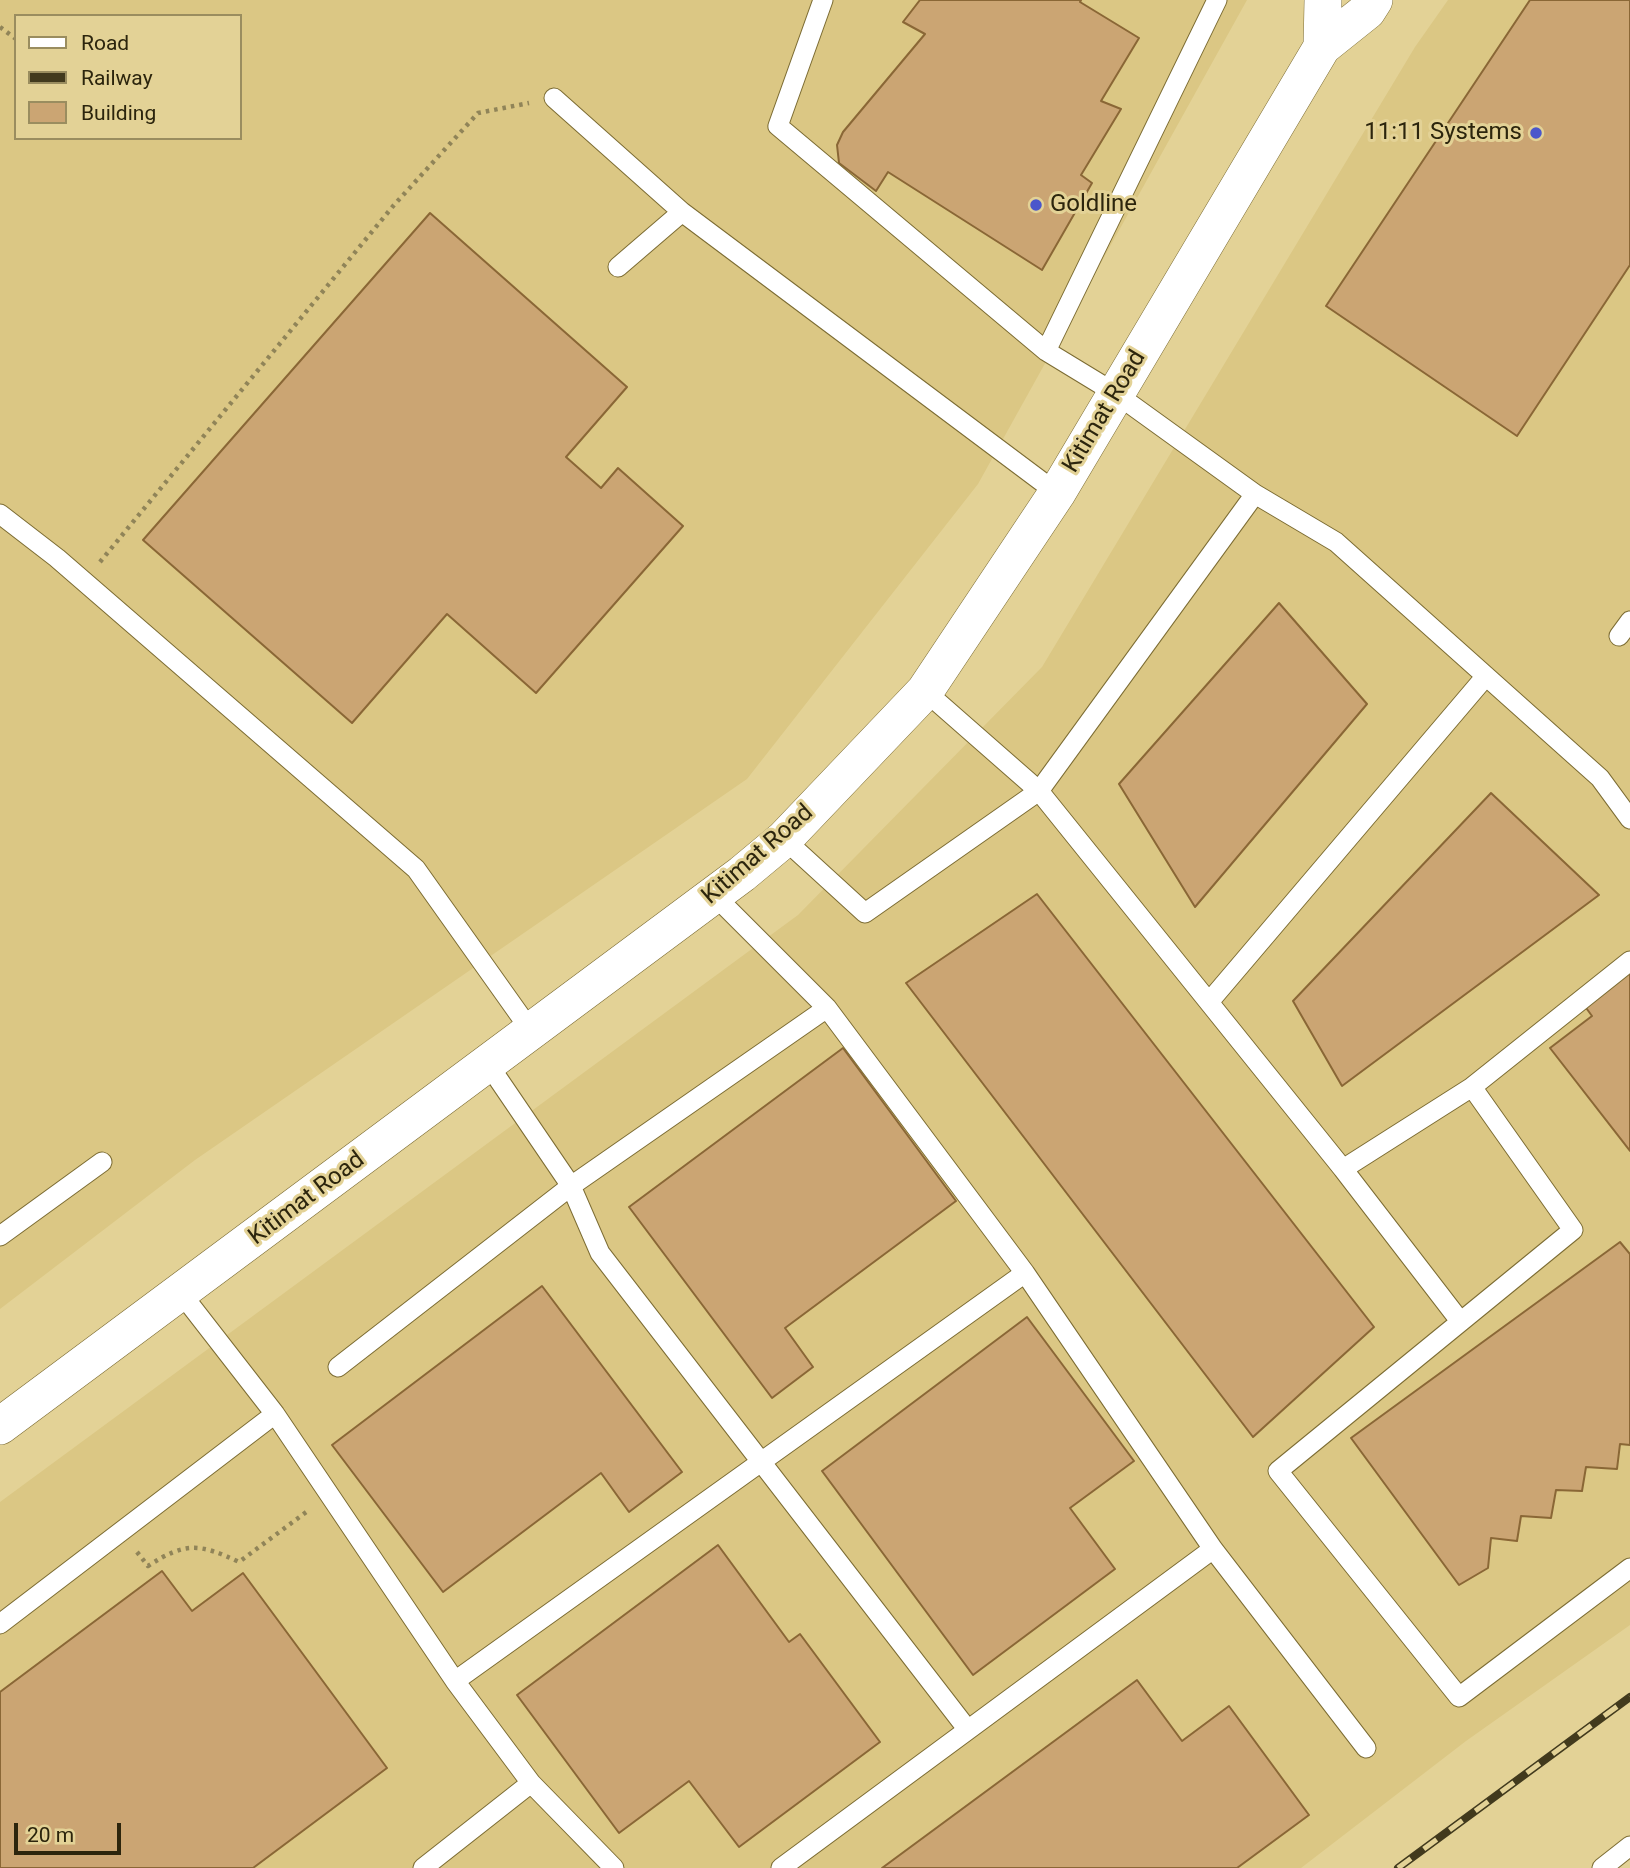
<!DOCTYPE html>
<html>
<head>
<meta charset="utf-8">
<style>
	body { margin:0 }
	#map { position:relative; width:1630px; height:1868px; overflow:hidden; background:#e3d296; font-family:Roboto,sans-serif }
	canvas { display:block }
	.legend { position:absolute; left:14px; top:14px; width:228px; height:126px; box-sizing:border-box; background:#e3d296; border:2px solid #9a8d5f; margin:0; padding:9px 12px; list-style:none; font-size:21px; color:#2c250d }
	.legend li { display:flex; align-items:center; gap:14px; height:35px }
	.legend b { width:35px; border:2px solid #9a8d5f }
	.scale { position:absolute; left:14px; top:1823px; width:107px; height:32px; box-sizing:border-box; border:4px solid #2c250d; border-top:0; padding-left:9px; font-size:21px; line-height:24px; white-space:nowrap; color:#2c250d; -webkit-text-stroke:5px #e3d296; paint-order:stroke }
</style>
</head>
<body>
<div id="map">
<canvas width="1630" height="1868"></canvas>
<ul class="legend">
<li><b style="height:9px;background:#fff"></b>Road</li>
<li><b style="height:9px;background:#423a1d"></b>Railway</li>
<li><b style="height:19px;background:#cba573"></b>Building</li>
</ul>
<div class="scale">20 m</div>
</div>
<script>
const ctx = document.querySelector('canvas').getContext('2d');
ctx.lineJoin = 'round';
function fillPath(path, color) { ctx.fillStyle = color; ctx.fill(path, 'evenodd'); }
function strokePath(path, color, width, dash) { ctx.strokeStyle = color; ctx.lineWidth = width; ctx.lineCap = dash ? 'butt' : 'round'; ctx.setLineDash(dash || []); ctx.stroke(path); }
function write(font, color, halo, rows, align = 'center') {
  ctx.font = font + ' Roboto,sans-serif'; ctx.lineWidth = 6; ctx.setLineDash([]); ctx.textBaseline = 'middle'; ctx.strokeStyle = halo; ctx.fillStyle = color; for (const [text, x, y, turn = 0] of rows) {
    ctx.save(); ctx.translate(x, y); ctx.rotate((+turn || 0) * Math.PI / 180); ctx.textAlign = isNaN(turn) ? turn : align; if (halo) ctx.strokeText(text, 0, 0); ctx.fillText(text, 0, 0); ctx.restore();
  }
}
const built = new Path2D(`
	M0,0H1247L978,484L747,779L195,1160L0,1309ZM16,16H240V138H16Z
	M1448,0H1630V1625L1466,1741L1301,1868H0V1502L798,915L1042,667L1415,47Z`);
const building = new Path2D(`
	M920,0H1081L1080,2L1139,38L1101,101L1121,109L1081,175L1092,183L1042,270L888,172L876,191L839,163L837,145L843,132L925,34L903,22Z
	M1530,0H1630V265L1517,436L1326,306Z
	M430,213L627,387L566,457L601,488L618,468L683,526L536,693L447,614L352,723L143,540Z
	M1279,603L1367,704L1195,907L1119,784Z
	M1491,793L1599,895L1342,1086L1293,1001Z
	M1037,894L1374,1327L1253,1437L906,983Z
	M1630,968V1151L1550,1048L1592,1016L1584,1005Z
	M843,1048L956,1201L785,1328L813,1367L772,1398L629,1207Z
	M1620,1242L1630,1254V1445L1620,1444L1617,1469L1586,1467L1582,1491L1556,1490L1551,1518L1521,1516L1517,1541L1491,1538L1488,1568L1459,1585L1351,1438Z
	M542,1286L682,1472L629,1512L601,1473L443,1592L332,1445Z
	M1027,1317L1134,1461L1070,1508L1115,1569L973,1675L822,1471Z
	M718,1545L789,1642L800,1634L880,1742L739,1847L689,1781L619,1833L517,1695Z
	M162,1571L192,1611L243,1573L387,1768L253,1868H0V1692Z
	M1137,1680L1182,1741L1229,1706L1309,1815L1237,1868H882Z`);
const path = new Path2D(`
	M0,27L16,39
	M100,562L394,205L478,113L529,103
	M137,1552L148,1566C185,1542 199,1543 239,1562L309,1510`);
const lane = new Path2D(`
	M823,0L778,126L1046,351L1115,393L1255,494L1336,542L1600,778L1630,819
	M554,98L682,212L1057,493
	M618,267L682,212
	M1046,351L1217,0
	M0,514L57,558L416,869L531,1031
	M1619,636L1630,621
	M925,691L1039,791L1343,1169L1472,1087
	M784,839L865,913L1039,791L1255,494
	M1630,961L1472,1087L1573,1230L1278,1471L1459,1697L1630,1568
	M1209,1002L1486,676
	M827,1008L1025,1273L1213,1549L1366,1748
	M488,1064L571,1186L600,1253L968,1730
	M1343,1169L1460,1321
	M0,1236L102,1162
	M181,1293L275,1414L455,1681L531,1783L614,1868
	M338,1367L571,1186L827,1008L713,894
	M0,1624L275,1414
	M455,1681L1025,1273
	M423,1868L531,1783
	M781,1868L1213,1549
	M1602,1868L1630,1846`);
const street = new Path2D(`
	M1322,47L1323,0
	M0,1426L742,874L784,839L925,691L1057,493L1322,47L1367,11L1374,0`);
const rail = new Path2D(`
	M1398,1868L1630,1697`);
const markers = [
	[1536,133,7,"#4a56cb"],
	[1036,205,7,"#4a56cb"]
];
const poiNames = [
	["11:11 Systems",1522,133],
	["Goldline",1050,205,"left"]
];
const streetNames = [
	["Kitimat Road",1105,412,-59],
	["Kitimat Road",758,855,-41],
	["Kitimat Road",307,1199,-37]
];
fillPath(built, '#dbc784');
fillPath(building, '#cba573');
strokePath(building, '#8a6736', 2);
strokePath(lane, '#7c6c33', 21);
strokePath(street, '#7c6c33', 38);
strokePath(path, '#908458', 4.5, [3.5, 5]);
strokePath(lane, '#fff', 19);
strokePath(street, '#fff', 37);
strokePath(rail, '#423a1d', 8);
strokePath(rail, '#e3d296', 5, [16]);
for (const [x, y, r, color] of markers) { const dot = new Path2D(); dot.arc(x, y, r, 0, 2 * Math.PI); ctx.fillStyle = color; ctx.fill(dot); strokePath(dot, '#e3d296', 2.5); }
write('24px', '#2c250d', '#e3d296', poiNames, 'right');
write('24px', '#2c250d', '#e3d296', streetNames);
</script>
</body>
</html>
